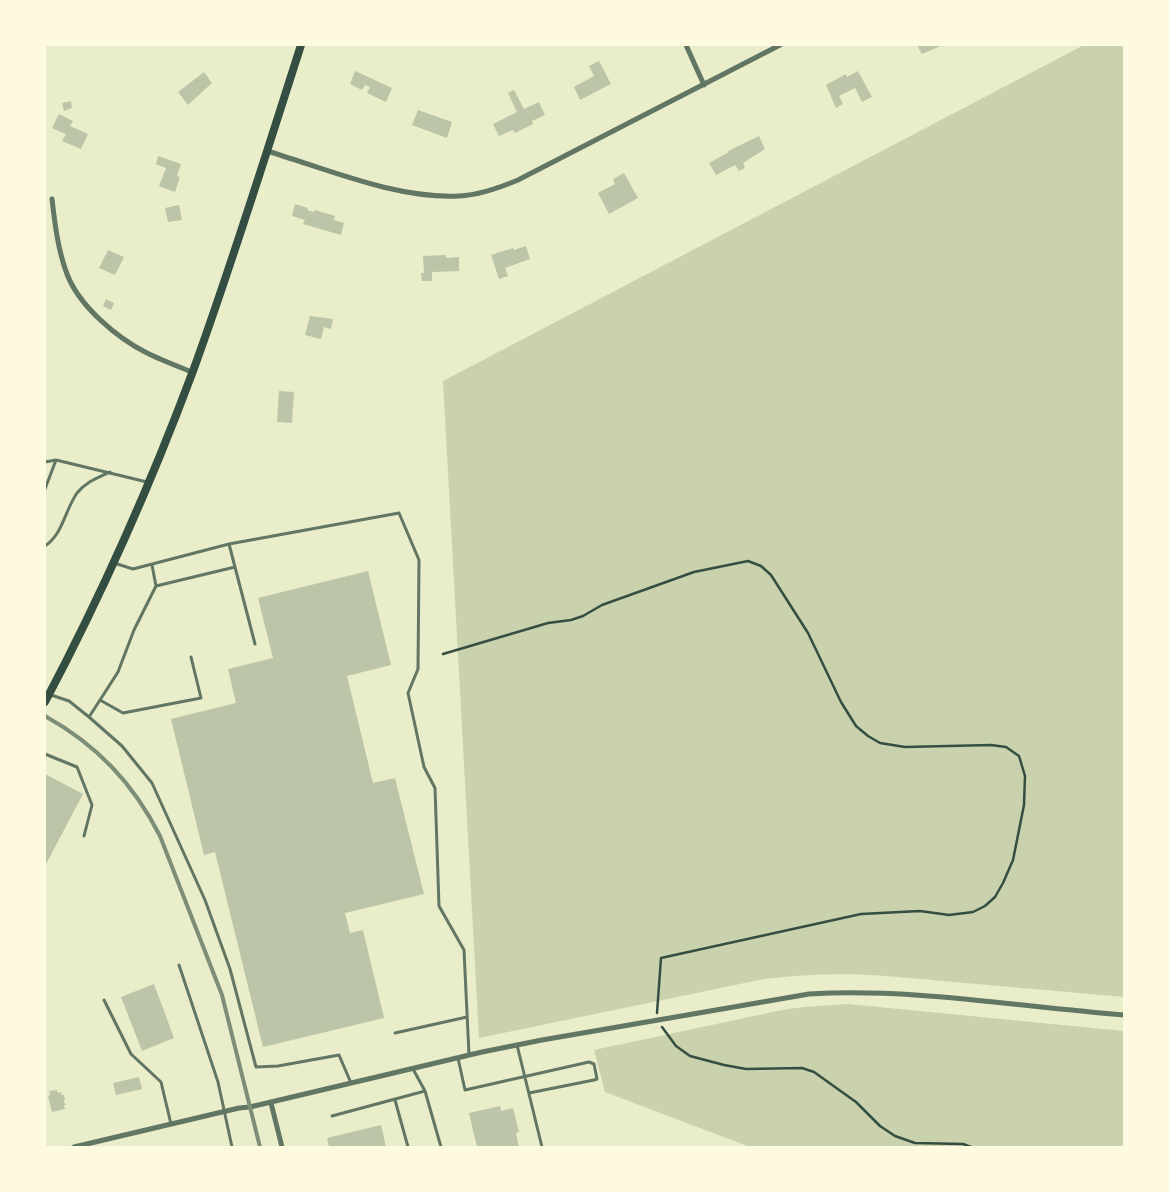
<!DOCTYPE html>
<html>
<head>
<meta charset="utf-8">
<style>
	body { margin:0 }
	#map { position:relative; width:1169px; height:1192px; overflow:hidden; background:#e9edc9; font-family:"Noto Sans",sans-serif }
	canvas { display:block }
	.frame { position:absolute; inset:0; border:46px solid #fefae0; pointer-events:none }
</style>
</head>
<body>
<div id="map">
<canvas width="1169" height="1192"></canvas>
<div class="frame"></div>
</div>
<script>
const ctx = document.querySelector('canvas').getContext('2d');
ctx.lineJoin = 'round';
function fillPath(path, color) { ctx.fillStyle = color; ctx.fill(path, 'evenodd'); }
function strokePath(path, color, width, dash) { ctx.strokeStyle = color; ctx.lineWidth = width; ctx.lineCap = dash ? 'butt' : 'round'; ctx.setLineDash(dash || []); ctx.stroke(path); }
const green = new Path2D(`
	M1084,45H1124V997L886,976C845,973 805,974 764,979L479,1038L443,381Z
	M848,1004L1124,1031V1147H750L605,1092L594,1050L782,1010L803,1007Z`);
const building = new Path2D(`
	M917,45H943L922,54Z
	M599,61L611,84L580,100L574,87L594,76L589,66Z
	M355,71L392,88L386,102L367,93L370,87L365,85L362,90L350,84Z
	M858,71L872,97L862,102L855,88L839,96L843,104L836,108L826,85L846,74L847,77Z
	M204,72L212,83L188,105L178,92Z
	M514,90L524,109L539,102L545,115L532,121L533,124L515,133L513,130L499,136L493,124L517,112L508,93Z
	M71,101L72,108L64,111L62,103Z
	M418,110L452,122L447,138L412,125Z
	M59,114L73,121L70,126L88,134L81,149L62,141L66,134L52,128Z
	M759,136L765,149L743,163L745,168L739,171L735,165L716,175L709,163L729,152L728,151Z
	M158,156L181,164L177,176L180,177L175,192L159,186L166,168L156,164Z
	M624,173L638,198L609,214L598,193L615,184L613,179Z
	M295,204L308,208L307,210L314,212L315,210L335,216L334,220L344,223L341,235L303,224L305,220L292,216Z
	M179,205L182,220L168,222L165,208Z
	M526,246L530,259L505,268L508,276L499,279L491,255L513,248L514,250Z
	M108,250L124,257L115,275L99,268Z
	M446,255V258L459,257V271L432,272V281H422L421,273H424L423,256Z
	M106,299L114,303L111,310L103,306Z
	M310,316L333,319L331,329L324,327L321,339L305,335Z
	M279,391L294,392L292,423L277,422Z
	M368,571L391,665L347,676L373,783L395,778L424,894L345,913L350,933L363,930L384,1018L263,1047L215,852L204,855L171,719L236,703L228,669L273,658L258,598Z
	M45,774L83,794L45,866Z
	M154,984L174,1038L142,1051L121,997Z
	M139,1077L142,1089L116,1095L113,1083Z
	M57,1090L58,1093L61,1092V1095H64L65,1100H63L66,1105H64L65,1109L52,1112L48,1096L50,1095L49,1091Z
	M500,1106L501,1111L513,1108L519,1132L516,1133L519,1147H477L469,1113Z
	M381,1125L386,1147H329L327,1138Z`);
const path = new Path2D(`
	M443,654L548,623L571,620L583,616L602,605L694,572L748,561L761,566L771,575L808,633L841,702L856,726L868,736L880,743L905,747L991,745L1006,747L1019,756L1025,776L1024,805L1013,860L1003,883L995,897L985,906L973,912L949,915L920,911L861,914L661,958L657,1013
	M662,1027L676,1046L690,1056L724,1065L746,1069L802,1068L814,1072L856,1102L880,1126L895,1136L915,1143L963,1144L971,1147`);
const service = new Path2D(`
	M45,462L56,460L147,482
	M45,489L56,460
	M229,544L255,644
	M45,546C63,534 65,510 77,493C86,482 97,478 110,472
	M114,563L133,569L229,544L399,513L419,560L418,669L408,693L424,767L435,788L439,906L464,950L469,1055
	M156,586L235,567
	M45,693L69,701L89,717L122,746L152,783L205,900L230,969L256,1067L278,1066L339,1055L351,1083
	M100,700L118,672L134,630L156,586L152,565
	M89,717L100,700L123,713L201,698L191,657
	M45,754L77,767L92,805L84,836
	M179,965L218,1082L232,1147
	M104,1000L131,1054L161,1082L171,1124
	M395,1033L467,1017
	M517,1045L542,1147
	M458,1058L465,1090L589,1062L594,1064L597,1079L594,1080L529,1093
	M413,1069L425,1091L441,1147
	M395,1100L408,1147
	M332,1116L425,1091`);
const minor = new Path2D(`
	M686,45L704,85
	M267,151C327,169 396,199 459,196C480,195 499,188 518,180L780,45
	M52,199C55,225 58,250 67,274C79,306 117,338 147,353C161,360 177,366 192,372
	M271,1103L282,1147
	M74,1147L239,1108L250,1107L482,1052L542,1040L809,994C915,988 1019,1007 1124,1015`);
const secondary = new Path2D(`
	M45,702C101,596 151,484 193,371C232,264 266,154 301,45`);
const rail = new Path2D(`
	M45,716C97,745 133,783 160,836L222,995L260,1147`);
fillPath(green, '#cad2ad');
fillPath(building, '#bcc5a7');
strokePath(path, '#344e41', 2.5);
strokePath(service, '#617663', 3);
strokePath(minor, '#617663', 5);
strokePath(secondary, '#344e41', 8);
strokePath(rail, '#7c8e77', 4);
</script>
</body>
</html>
